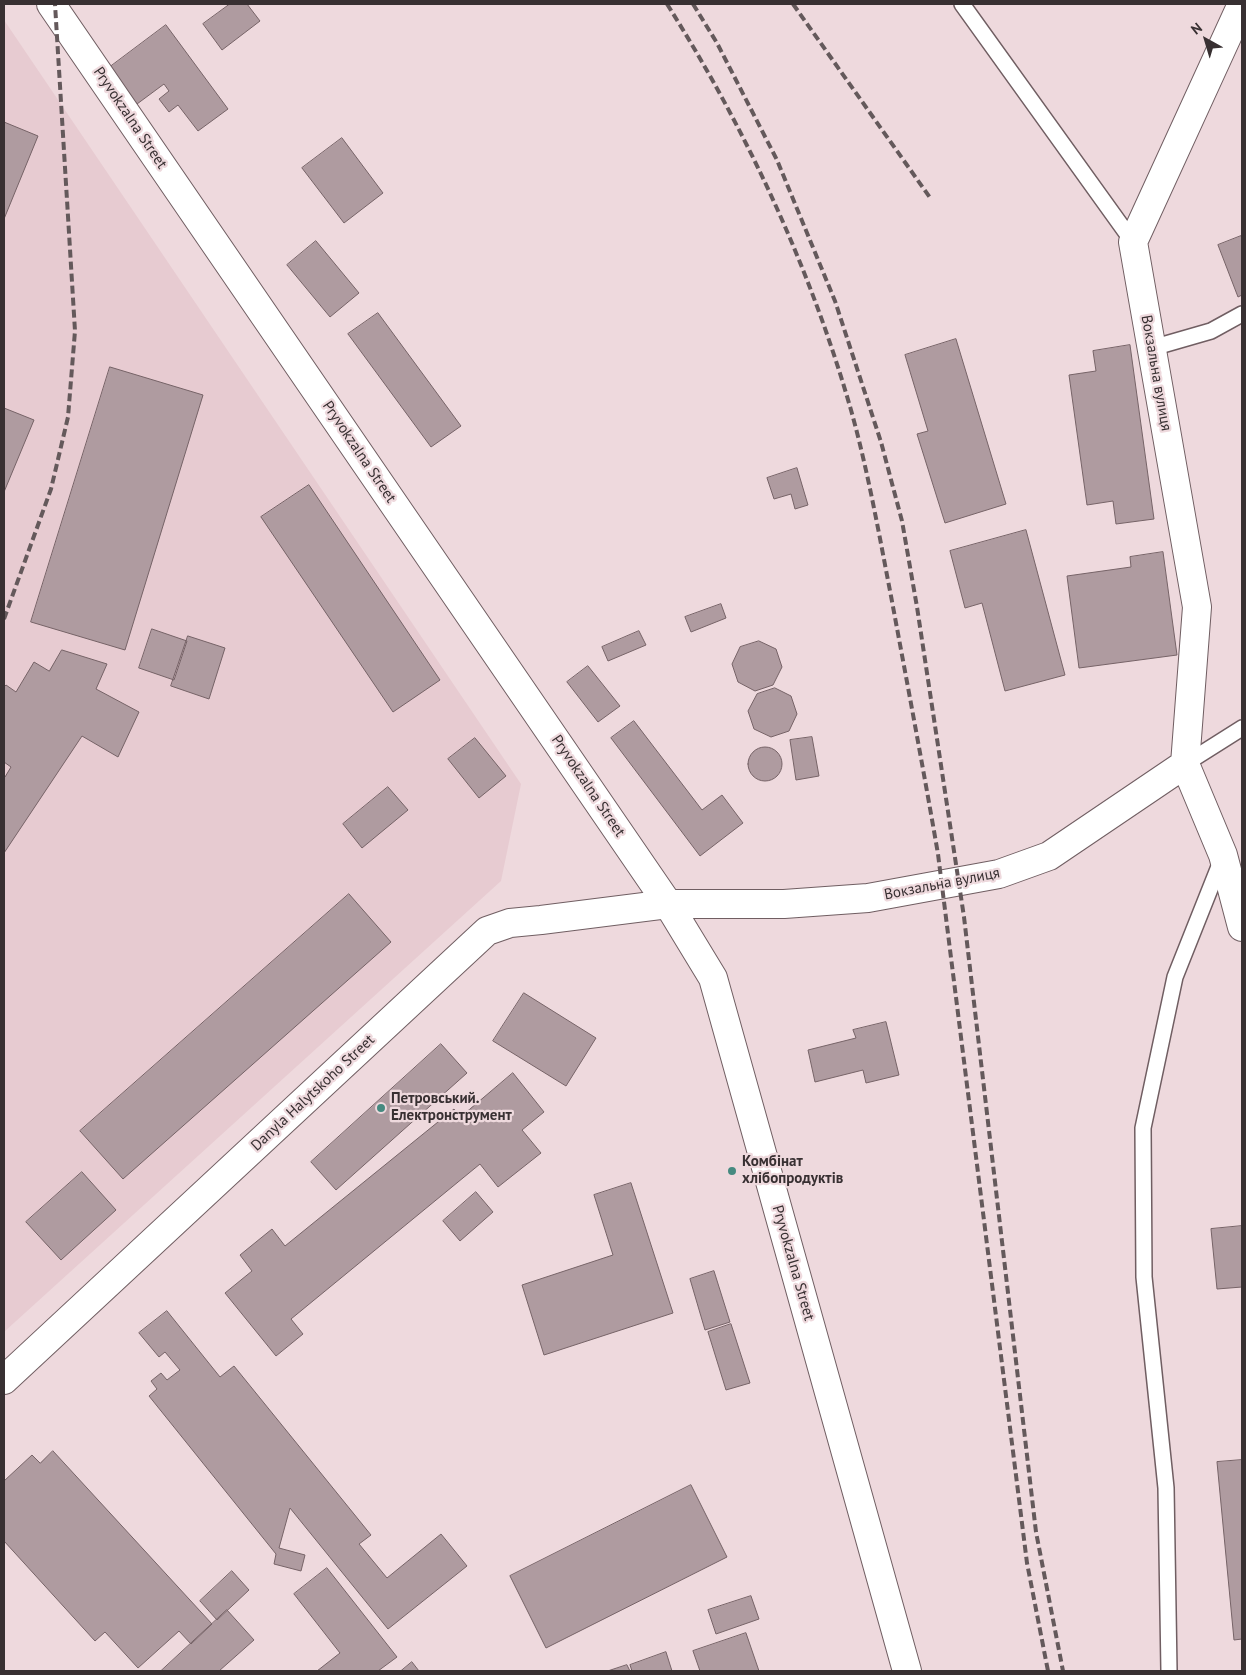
<!DOCTYPE html>
<html>
<head>
<meta charset="utf-8">
<style>
	body { margin:0 }
	#map { position:relative; width:1246px; height:1675px; overflow:hidden; background:#eed9dd; font-family:"PT Sans",sans-serif }
	canvas { display:block }
	.frame { position:absolute; inset:0; border:5px solid #383032; pointer-events:none }
	.north { position:absolute; left:1181px; top:15px; width:50px; height:50px; -webkit-text-stroke:4px #eed9dd; paint-order:stroke; rotate:321deg; font-size:14px; font-weight:700; line-height:20px; text-align:center; color:#383032 }
	.north::after { content:''; display:block; margin:auto; width:18px; height:22px; background:#383032; clip-path:polygon(50% 0,100% 100%,50% 72%,0 100%) }
</style>
</head>
<body>
<div id="map">
<canvas width="1246" height="1675"></canvas>
<div class="frame"></div>
<div class="north">N</div>
</div>
<script>
const ctx = document.querySelector('canvas').getContext('2d');
ctx.lineJoin = 'round';
function fillPath(path, color) { ctx.fillStyle = color; ctx.fill(path, 'evenodd'); }
function strokePath(path, color, width, dash) { ctx.strokeStyle = color; ctx.lineWidth = width; ctx.lineCap = dash ? 'butt' : 'round'; ctx.setLineDash(dash || []); ctx.stroke(path); }
function write(font, color, halo, rows, align = 'center') {
  ctx.font = font + ' "PT Sans",sans-serif'; ctx.lineWidth = 4.5; ctx.setLineDash([]); ctx.textBaseline = 'middle'; ctx.strokeStyle = halo; ctx.fillStyle = color; for (const [text, x, y, turn = 0] of rows) {
    ctx.save(); ctx.translate(x, y); ctx.rotate((+turn || 0) * Math.PI / 180); ctx.textAlign = isNaN(turn) ? turn : align; if (halo) ctx.strokeText(text, 0, 0); ctx.fillText(text, 0, 0); ctx.restore();
  }
}
const built = new Path2D(`
	M4,20L521,784L501,881L4,1332Z`);
const building = new Path2D(`
	M230,4H247L260,21L222,50L203,24Z
	M166,25L228,109L198,131L178,105L169,112L159,99L169,91L164,84L137,104L110,67Z
	M4,122L38,136L4,219Z
	M342,138L383,193L344,223L302,168Z
	M1241,236L1242,239V295L1238,297L1218,245Z
	M316,241L359,293L330,317L287,265Z
	M378,313L461,426L431,447L348,334Z
	M956,339L1006,504L945,523L917,434L928,431L905,355Z
	M1130,345L1154,519L1116,524L1113,501L1087,505L1069,375L1096,371L1093,351Z
	M110,367L203,395L125,650L31,622Z
	M4,408L34,420L4,492Z
	M797,468L808,505L795,509L791,494L774,499L767,478Z
	M309,485L440,680L393,712L261,517Z
	M1026,530L1065,675L1005,691L982,603L965,608L950,551Z
	M1163,552L1177,655L1079,668L1067,576L1131,567L1130,557Z
	M721,604L726,618L691,632L685,617Z
	M152,629L187,641L174,680L139,668Z
	M639,631L646,645L608,661L602,647Z
	M188,636L225,648L209,699L171,686Z
	M759,641L776,649L782,667L773,685L755,691L738,682L732,664L740,647Z
	M62,650L107,664L96,689L139,712L118,757L82,736L4,853V687L6,685L16,692L34,662L49,671Z
	M588,666L620,706L598,722L567,682Z
	M775,688L791,696L797,714L789,731L771,737L754,729L748,711L757,694Z
	M634,721L702,810L722,795L743,823L700,856L611,738Z
	M812,737L819,776L796,780L790,740Z
	M475,738L506,776L479,798L448,759Z
	M748 764a17 17 0 1 1 34 0a17 17 0 1 1-34 0Z
	M4,762L11,767L5,777H4Z
	M388,787L408,810L362,848L343,824Z
	M349,894L391,942L123,1179L80,1131Z
	M524,993L596,1038L566,1086L493,1041Z
	M886,1022L899,1075L866,1083L863,1070L815,1082L808,1050L856,1038L853,1030Z
	M441,1044L467,1073L336,1190L311,1162Z
	M513,1073L544,1112L522,1130L541,1153L498,1187L480,1164L291,1319L303,1334L276,1356L225,1293L252,1271L240,1255L272,1229L285,1246L454,1109L460,1117Z
	M82,1172L116,1210L61,1260L26,1222Z
	M631,1183L673,1313L544,1355L522,1285L613,1255L594,1195Z
	M476,1192L493,1212L460,1241L443,1221Z
	M1242,1226V1287L1217,1289L1211,1229Z
	M714,1271L730,1322L705,1330L690,1279Z
	M167,1311L220,1377L234,1366L371,1535L359,1544L387,1578L441,1534L467,1566L388,1629L290,1508L279,1548L305,1555L301,1571L274,1564L276,1554L149,1396L157,1389L151,1381L161,1373L167,1380L180,1370L165,1352L159,1357L139,1333Z
	M731,1324L750,1383L726,1390L708,1332Z
	M53,1451L212,1624L191,1644L179,1631L138,1668L105,1632L95,1641L4,1541V1481L32,1455L40,1463Z
	M1242,1460V1639L1234,1640L1217,1462Z
	M691,1485L727,1557L546,1648L510,1576Z
	M327,1568L397,1657L378,1671H317L340,1653L294,1594Z
	M232,1571L249,1590L217,1620L200,1601Z
	M751,1596L759,1619L716,1634L708,1610Z
	M227,1610L254,1640L219,1671H161Z
	M746,1633L759,1671H700L693,1651Z
	M666,1652L672,1671H632L630,1665Z
	M412,1662L419,1671H401Z
	M627,1665L630,1671H608Z`);
const lane = new Path2D(`
	M962,4L1133,242
	M1152,348L1211,331L1242,314
	M1185,764L1242,728
	M1169,1671L1166,1488L1144,1277L1143,1128L1175,977L1222,859`);
const street = new Path2D(`
	M1185,764L1223,855L1242,927
	M4,1380L487,931L510,923L541,920L668,904H784L868,898L999,874L1049,856L1185,764L1197,607L1133,242L1242,4`);
const primary = new Path2D(`
	M51,4L668,904L713,978L907,1671`);
const rail = new Path2D(`
	M667,4C746,129 810,267 851,410C868,471 879,534 891,596C907,682 923,767 938,854L1027,1563L1048,1671
	M693,4L717,43L777,160L835,301L881,442L902,521L917,607L964,917L1036,1532L1063,1671
	M793,4L931,199
	M4,619L51,489L68,417L75,331L55,4`);
const markers = [
	[381,1108,5,"#458a80"],
	[732,1171,5,"#458a80"]
];
const streetNames = [
	["Pryvokzalna Street",130,118,56],
	["Вокзальна вулиця",1156,373,80],
	["Pryvokzalna Street",359,452,56],
	["Pryvokzalna Street",588,786,56],
	["Вокзальна вулиця",942,884,-11],
	["Danyla Halytskoho Street",313,1093,-43],
	["Pryvokzalna Street",793,1263,74]
];
const poiNames = [
	["Петровський.",391,1099],
	["Електронструмент",391,1116],
	["Комбінат",742,1162],
	["хлібопродуктів",742,1179]
];
fillPath(built, '#e7cbd1');
fillPath(building, '#af9ba0');
strokePath(building, '#766367', 1);
strokePath(lane, '#705e62', 18);
strokePath(street, '#705e62', 30);
strokePath(primary, '#705e62', 30);
strokePath(lane, '#fff', 15);
strokePath(street, '#fff', 28);
strokePath(primary, '#fff', 28);
strokePath(rail, '#64595b', 4, [8, 4]);
for (const [x, y, r, color] of markers) { const dot = new Path2D(); dot.arc(x, y, r, 0, 2 * Math.PI); ctx.fillStyle = color; ctx.fill(dot); strokePath(dot, '#eed9dd', 2); }
write('15px', '#383032', '#eed9dd', streetNames);
write('bold 15px', '#383032', '#eed9dd', poiNames, 'left');
</script>
</body>
</html>
